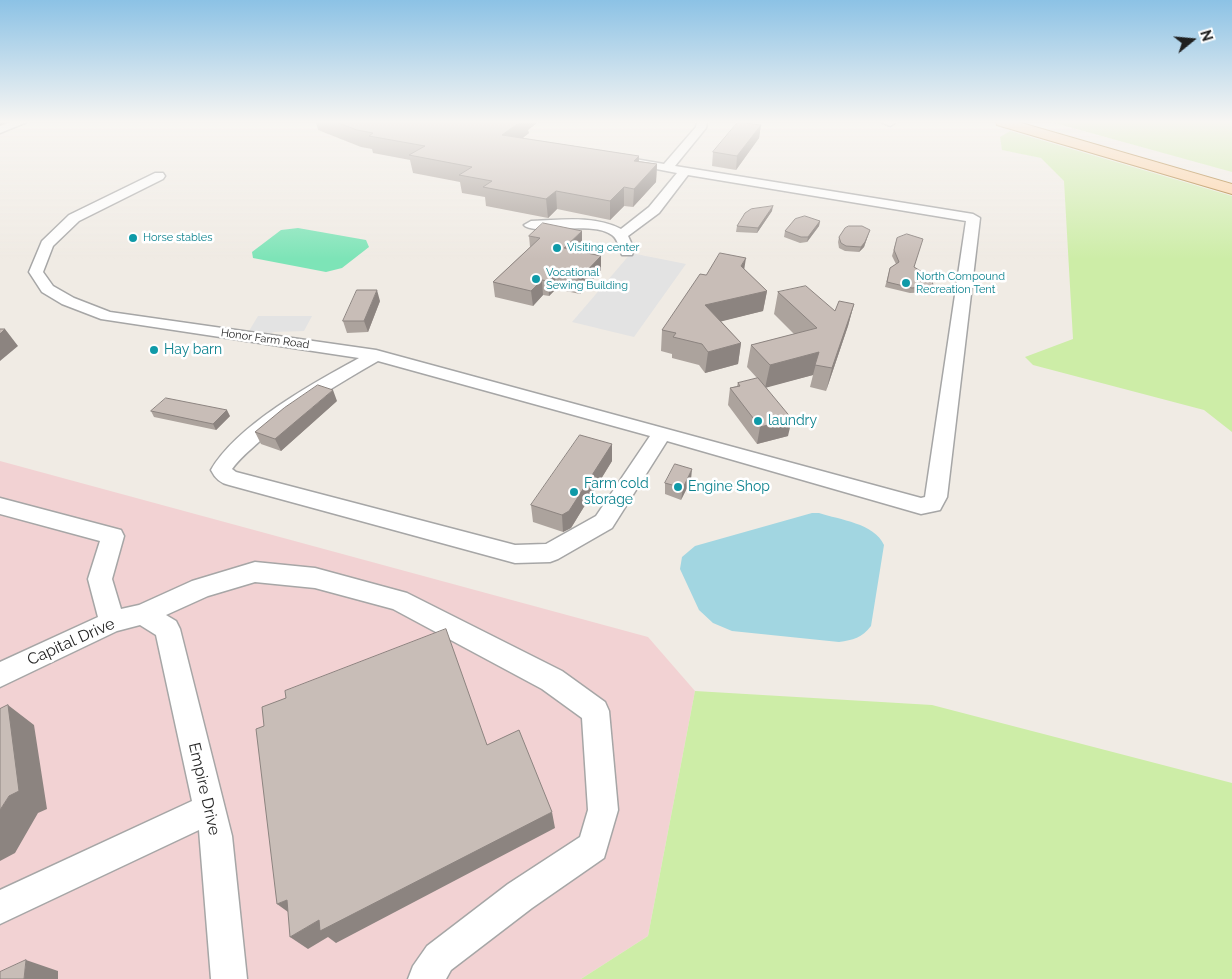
<!DOCTYPE html>
<html>
<head>
<meta charset="utf-8">
<style>
	body { margin:0 }
	#map { position:relative; width:1232px; height:979px; overflow:hidden; background:#f0ebe4; font-family:Raleway,sans-serif }
	canvas { display:block }
	.north { position:absolute; left:1167px; top:15px; width:50px; height:50px; -webkit-text-stroke:4px #fff; paint-order:stroke; rotate:73deg; font-size:14px; font-weight:700; line-height:20px; text-align:center; color:#1f1f1f }
	.north::after { content:''; display:block; margin:auto; width:18px; height:22px; background:#1f1f1f; clip-path:polygon(50% 0,100% 100%,50% 72%,0 100%) }
</style>
</head>
<body>
<div id="map">
<canvas width="1232" height="979"></canvas>
<div class="north">N</div>
</div>
<script>
const ctx = document.querySelector('canvas').getContext('2d');
ctx.lineJoin = 'round';
function fillPath(path, color) { ctx.fillStyle = color; ctx.fill(path, 'evenodd'); }
function strokePath(path, color, width, dash) { ctx.strokeStyle = color; ctx.lineWidth = width; ctx.lineCap = dash ? 'butt' : 'round'; ctx.setLineDash(dash || []); ctx.stroke(path); }
function write(font, color, halo, rows, align = 'center') {
  ctx.font = font + ' Raleway,sans-serif'; ctx.lineWidth = 5; ctx.setLineDash([]); ctx.textBaseline = 'middle'; ctx.strokeStyle = halo; ctx.fillStyle = color; for (const [text, x, y, turn = 0] of rows) {
    ctx.save(); ctx.translate(x, y); ctx.rotate((+turn || 0) * Math.PI / 180); ctx.textAlign = isNaN(turn) ? turn : align; if (halo) ctx.strokeText(text, 0, 0); ctx.fillText(text, 0, 0); ctx.restore();
  }
}
const commercial = new Path2D(`
	M0,461L648,637L695,691L648,936L581,979H0Z`);
const grass = new Path2D(`
	M1051,122H1232V172Z
	M1010,131L1232,196V432L1204,410L1033,365L1025,357L1073,339L1064,181L1041,158L1002,150L1000,137Z
	M695,691L932,705L1232,783V979H581L648,936Z`);
const pitch = new Path2D(`
	M298,228L366,240L369,247L342,268L326,272L253,258L252,252L281,230Z`);
const parking = new Path2D(`
	M631,253L686,264L634,337L572,322Z
	M258,316H312L304,331L274,332L271,333L249,331Z`);
const water = new Path2D(`
	M812,513H819C840,520 874,523 884,545L871,626C862,638 853,640 839,642L732,631L713,623L699,610L680,569L682,557L695,546Z`);
const minor = new Path2D(`
	M11,122H27L0,133V126Z
	M697,122H707L706,128L675,166L973,214L980,218L947,497L940,510L921,514L667,441L612,528L558,559L550,562L515,563L229,485C220,483 215,478 211,470C237,425 313,383 359,358L101,319L62,304L42,292L29,272L42,241L69,215L155,173H163L165,176L163,179L79,221L53,246L43,272L53,286L74,298L110,312L376,350L921,498L925,497L966,221L688,175L659,213L628,236L634,249L632,255H622C618,248 619,240 612,235C593,220 533,236 524,225L531,221C560,220 594,215 621,229L649,207L677,173L625,163L623,161L625,159L629,158L664,164L696,127ZM378,361L650,436L596,516L546,544L515,545L236,472L232,469C240,458 250,450 260,441C296,409 336,385 378,361Z
	M881,122H895V123L890,126Z
	M0,498L121,530L124,536L112,579L121,609L139,605L192,581L255,562L315,568L407,593L562,671L605,702L609,711L618,810L604,858L532,908L451,970L446,979H408L413,966L427,946L508,884L580,837L588,810L582,718L542,689L393,609L315,588L255,582L208,596L166,615L176,621L180,629L232,836L247,979H211L199,830L0,924V890L192,801L156,635L140,625L117,631L0,687V662L98,617L88,579L100,541L0,514Z`);
const major = new Path2D(`
	M996,122H1018L1232,184V194L997,125Z`);
const wall = new Path2D(`
	M316,122H538L528,130L529,133L523,138L639,156V161L657,164L656,182L633,207L624,206L610,220L557,209L548,218L486,206L485,197L462,193L460,182L413,173L410,160L373,153L372,149L361,147L318,130Z
	M761,125L759,138L736,170L712,166L713,152Z
	M772,211L757,233L736,232L737,226Z
	M820,221L819,226L807,242L800,243L784,237L785,231Z
	M868,235L864,247L859,252L845,251L839,248L838,242L839,237Z
	M529,236L582,245L577,251L601,256V270L580,294L556,289L549,296L543,295L533,306L495,297L493,282L530,247Z
	M897,238L914,267L933,286L931,292L910,293L885,287L890,268L896,264L892,256Z
	M744,269L767,291L763,311L721,321L741,343L738,364L705,373L699,365L672,358V354L661,351L662,330Z
	M778,292L835,311L854,304L848,326L826,391L810,387L813,375L766,387L788,436L757,444L728,405L730,388L737,386L738,383L757,378L747,367L751,345L794,334L774,314Z
	M380,301L368,332L347,333L343,321Z
	M337,401L281,451L261,444L255,432Z
	M151,411L230,416L216,430L154,417Z
	M612,444V461L571,528L563,532L533,522L531,505Z
	M691,480L681,500L665,494V483Z`);
const shadedWall = new Path2D(`
	M0,122H7L0,125Z
	M520,122H538L528,130L529,133L504,152L502,135Z
	M761,125L759,138L736,170L737,156Z
	M639,156L638,173L634,161Z
	M657,164L656,182L633,207L634,189Z
	M624,187V206L610,220V201Z
	M556,191L557,209L548,218L546,199Z
	M773,206L772,211L757,233L758,228Z
	M820,221L819,226L807,242L808,237Z
	M870,230L864,247L859,252L861,247Z
	M582,231V245L565,263L564,248Z
	M601,256V270L580,294L579,279Z
	M746,258L743,277L741,266Z
	M555,274L556,289L549,296L548,281Z
	M542,280L543,295L533,306L531,291Z
	M377,290L380,301L368,332L364,321Z
	M767,291L763,311L703,326L705,305Z
	M854,304L848,326L826,391L832,368Z
	M5,329L18,346L0,361V334Z
	M741,343L738,364L705,373L708,352Z
	M819,352L813,375L765,388L770,365Z
	M333,390L337,401L281,451L275,439Z
	M227,410L230,416L216,430L213,424Z
	M792,419L788,436L757,444L760,427Z
	M612,444V461L571,528L563,532L562,515Z
	M692,469L691,480L681,500L683,488Z
	M8,705L34,725L47,809L38,813L15,853L0,861V810L9,796Z
	M552,812L555,828L336,943L328,937L308,949L290,937L319,920Z
	M287,900L295,917L277,904Z
	M26,960L58,971V979H24Z`);
const building = new Path2D(`
	M337,122H520L502,135L639,156L634,161L657,164L634,189L624,187L610,201L556,191L546,199L483,187L492,181L459,175L472,167L409,155L425,146L369,136L373,133L357,130Z
	M738,122L761,125L737,156L713,152Z
	M773,206L758,228L737,226L745,213L751,209Z
	M805,216L820,221L808,237H801L785,231L795,219Z
	M543,223L582,231L564,248L601,256L579,279L555,274L548,281L542,280L531,291L493,282L540,238L529,236Z
	M849,226H862L870,230L865,242L861,247L846,246L841,243L839,237L845,228Z
	M907,234L923,239L914,267L932,278L933,286L912,288L887,282L890,268L899,262L894,250L897,238Z
	M720,253L746,258L741,266L767,291L705,305L741,343L708,352L702,344L673,337L676,333L662,330L700,274L706,275Z
	M806,286L835,311L839,301L854,304L832,368L815,365L819,352L770,365L751,345L817,328L778,292Z
	M357,290H377L364,321H343Z
	M0,329H5L0,334Z
	M758,378L792,419L760,427L730,388L740,386L738,383Z
	M318,385L333,390L275,439L255,432L284,408Z
	M166,398L227,410L213,424L151,411Z
	M580,435L612,444L569,511L562,515L531,505Z
	M675,464L692,469L683,488L665,483Z
	M446,629L487,745L519,730L552,812L320,931L319,920L290,937L287,900L277,904L256,729L264,726L262,707L286,698L285,691Z
	M8,705L19,791L9,796L0,810V709Z
	M26,960L24,979H0V972Z`);
const markers = [
	[133,238,5,"#0f9aa8"],
	[557,248,5,"#0f9aa8"],
	[536,279,5,"#0f9aa8"],
	[906,283,5,"#0f9aa8"],
	[154,350,5,"#0f9aa8"],
	[758,421,5,"#0f9aa8"],
	[678,487,5,"#0f9aa8"],
	[574,492,5,"#0f9aa8"]
];
const farCulturenames = [
	["Horse stables",143,238],
	["Visiting center",567,248],
	["Vocational",546,273],
	["Sewing Building",546,286],
	["North Compound",916,277],
	["Recreation Tent",916,290]
];
const farStreetnames = [
	["Honor Farm Road",265,339,8]
];
const cultureNames = [
	["Hay barn",164,350],
	["laundry",768,421],
	["Farm cold",584,484],
	["storage",584,500],
	["Engine Shop",688,487]
];
const nearStreetnames = [
	["Capital Drive",71,642,-24],
	["Empire Drive",204,789,77]
];
fillPath(commercial, '#f2d2d3');
fillPath(grass, '#cdeda7');
fillPath(pitch, '#7de4b7');
fillPath(parking, '#e3e3e3');
fillPath(water, '#a2d6e1');
strokePath(minor, '#a6a6a6', 3);
strokePath(major, '#995e00', 2);
fillPath(minor, '#fff');
fillPath(major, '#ffce9a');
fillPath(wall, '#aca39d');
fillPath(shadedWall, '#8c8480');
fillPath(building, '#c8bdb7');
strokePath(building, '#8c8480', 1);
const sky = ctx.createLinearGradient(0, 0, 0, 259);
sky.addColorStop(0, '#8cc2e5');
sky.addColorStop(0.47, '#f8f6f3');
sky.addColorStop(1, '#f8f6f300');
ctx.fillStyle = sky;
ctx.fillRect(0, 0, 1232, 259);
for (const [x, y, r, color] of markers) { const dot = new Path2D(); dot.arc(x, y, r, 0, 2 * Math.PI); ctx.fillStyle = color; ctx.fill(dot); strokePath(dot, '#fff', 2); }
write('11px', '#0d838f', '#fff', farCulturenames, 'left');
write('11px', '#1f1f1f', '#fff', farStreetnames);
write('14px', '#0d838f', '#fff', cultureNames, 'left');
write('16px', '#1f1f1f', '#fff', nearStreetnames);
</script>
</body>
</html>
